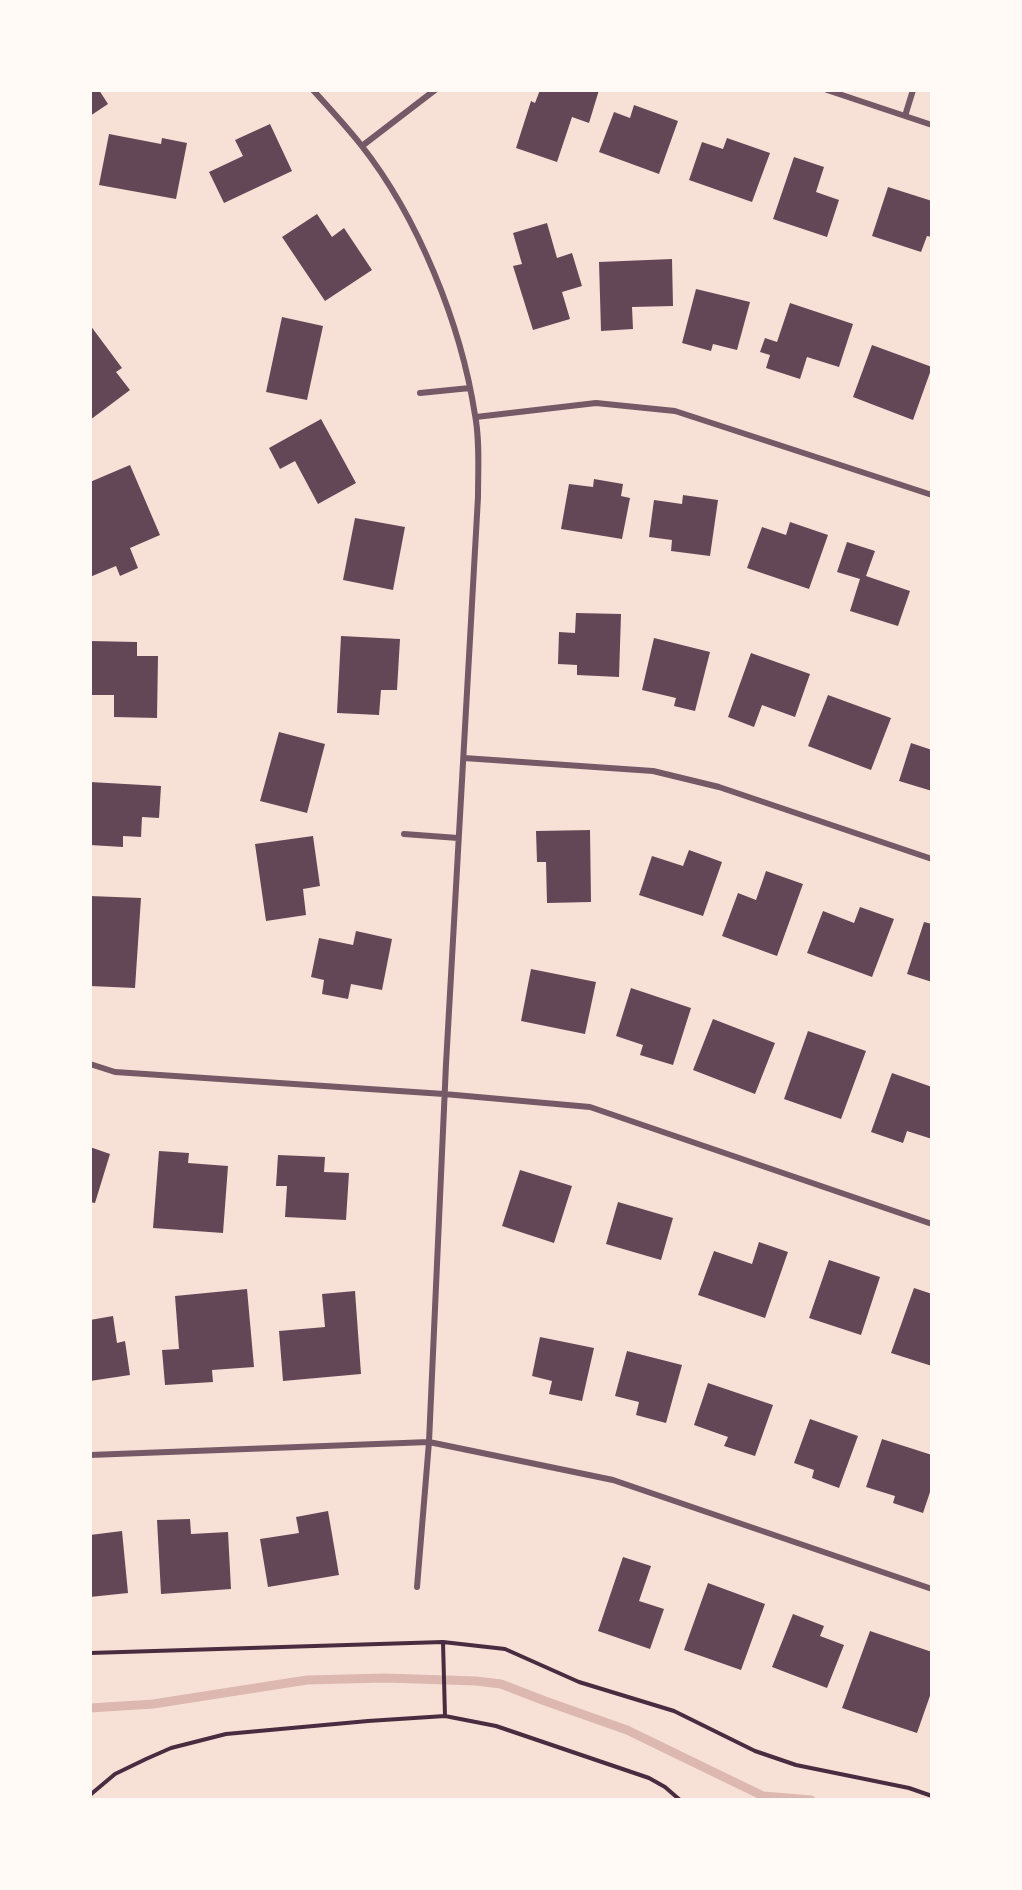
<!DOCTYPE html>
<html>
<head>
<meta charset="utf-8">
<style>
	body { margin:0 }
	#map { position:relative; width:1022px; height:1890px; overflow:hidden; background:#f7e1d7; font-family:"IBM Plex Sans",sans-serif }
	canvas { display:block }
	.frame { position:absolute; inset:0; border:92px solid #fffaf5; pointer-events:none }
</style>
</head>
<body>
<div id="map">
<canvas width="1022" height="1890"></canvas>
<div class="frame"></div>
</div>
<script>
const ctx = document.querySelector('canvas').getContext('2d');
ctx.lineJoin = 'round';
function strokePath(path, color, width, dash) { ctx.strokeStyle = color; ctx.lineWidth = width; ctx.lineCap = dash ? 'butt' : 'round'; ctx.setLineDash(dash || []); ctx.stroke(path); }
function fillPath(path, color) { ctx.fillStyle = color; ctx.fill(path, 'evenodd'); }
const stream = new Path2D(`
	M90,1708L153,1704L307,1680L385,1678L476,1681L501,1684L545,1701L627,1730L763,1796L811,1800`);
const building = new Path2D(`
	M90,90H99L108,104L90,116Z
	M540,90H599L589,123L572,117L557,162L516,148L531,101L535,103Z
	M634,105L678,121L659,174L599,152L614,112L630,118Z
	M270,124L292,171L224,203L209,172L243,156L235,140Z
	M109,134L161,144L162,138L187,143L176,199L99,185Z
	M727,138L770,153L752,202L689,180L702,142L723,149Z
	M794,157L824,167L816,192L839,200L827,237L773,219Z
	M888,187L932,201V237L927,236L921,252L872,236Z
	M317,214L332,237L344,228L372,270L325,301L282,237Z
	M547,223L557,258L572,253L582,286L562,292L570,319L533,330L513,266L522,264L513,233Z
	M672,259L673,306L632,307L633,329L601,331L599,262Z
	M696,289L750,302L737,350L713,344L711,351L682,343Z
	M790,303L853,324L839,367L807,357L800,379L766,368L770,355L760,352L765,338L777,342Z
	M282,317L323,326L307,400L266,392Z
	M90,325L122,368L116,372L130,390L90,420Z
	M872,345L932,367L913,420L853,397Z
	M321,419L356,483L318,504L295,461L280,469L269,448Z
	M130,465L160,535L130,548L138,568L120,576L116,566L90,577V482Z
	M594,479L623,484L621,496L630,498L622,539L561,529L569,484L593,487Z
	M683,495L718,500L710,556L671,551L672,540L649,537L654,500L682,504Z
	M355,518L405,527L393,590L343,580Z
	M790,522L828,535L809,589L747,568L762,527L786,535Z
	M847,542L875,551L866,576L910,591L898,626L850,611L860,579L837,572Z
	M576,613L621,614L619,677L577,675V665L558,664L559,632L575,633Z
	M341,636L400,639L397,690H381L379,715L337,713Z
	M654,638L710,652L695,711L674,706L676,698L642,690Z
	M90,641L137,642V656H158L157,718L114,717V695H90Z
	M751,653L810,674L795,717L762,705L754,727L728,717Z
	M828,695L891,718L871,770L808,746Z
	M279,732L325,744L307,813L260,801Z
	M911,743L932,750V791L899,781Z
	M90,782L161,786L159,818L142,817L141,837L123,836V847L90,845Z
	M590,830L591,902L547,903L546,862H537L536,831Z
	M313,836L320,886L303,889L306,915L266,921L255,844Z
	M689,850L722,862L703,916L639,895L652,856L683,866Z
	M766,871L803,884L777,956L722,936L738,893L756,900Z
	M90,896L141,898L135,988L90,986Z
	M860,907L894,919L872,977L807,953L823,911L854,923Z
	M924,922L932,924V982L907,974Z
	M356,931L392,939L382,990L351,984L348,999L322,994L324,980L311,977L319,938L353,945Z
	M531,969L596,982L585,1034L521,1021Z
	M631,988L691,1008L673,1065L640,1055L643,1045L616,1036Z
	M713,1019L775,1043L755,1094L693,1070Z
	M808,1031L866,1051L841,1119L784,1099Z
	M892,1073L932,1087V1139L907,1131L903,1143L871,1132Z
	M90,1147L110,1154L95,1203L90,1202Z
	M159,1151L189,1153L188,1163L228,1166L223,1233L153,1228Z
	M278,1155L325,1157L324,1172L349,1173L346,1220L285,1217L287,1186H276Z
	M520,1170L572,1186L554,1243L502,1226Z
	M618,1202L673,1218L661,1260L606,1244Z
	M759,1242L788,1252L765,1318L698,1295L714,1251L752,1264Z
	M829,1260L880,1277L861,1335L809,1318Z
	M914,1288L932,1294V1366L891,1353Z
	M247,1289L254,1367L212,1370L213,1382L165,1385L162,1350L179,1349L175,1296Z
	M355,1291L361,1374L283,1381L279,1331L325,1327L322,1294Z
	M113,1316L117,1343L125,1341L130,1375L90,1381V1320Z
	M540,1337L594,1348L582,1401L549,1394L552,1381L532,1376Z
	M627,1351L682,1365L666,1423L636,1415L639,1402L615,1396Z
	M708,1383L773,1405L755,1456L724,1446L728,1437L694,1425Z
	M810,1419L858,1436L839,1488L812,1478L814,1470L794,1463Z
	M882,1439L932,1455V1486L923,1513L893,1503L895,1496L866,1487Z
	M328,1511L339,1575L268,1587L260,1539L299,1533L296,1517Z
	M190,1519L191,1534L228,1532L231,1589L161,1594L157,1520Z
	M122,1531L128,1593L90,1597V1535Z
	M623,1557L651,1566L639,1601L664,1609L650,1649L598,1631Z
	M708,1583L765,1604L741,1670L684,1650Z
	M793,1614L824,1626L820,1636L844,1645L827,1688L772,1667Z
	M870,1631L932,1652V1690L917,1733L842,1708Z`);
const path = new Path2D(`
	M443,1642L445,1716
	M90,1653L443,1642L505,1649L579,1682L674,1711L755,1751L796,1765L909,1788L932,1796
	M90,1795L115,1774L146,1759L171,1748L226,1734L368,1721L445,1716L496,1726L649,1778L665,1787L680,1800`);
const minor = new Path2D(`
	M313,90C329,108 346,126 361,145C418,217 461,324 475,415C480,441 478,470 478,497L446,1064L429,1442L417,1587
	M827,90L932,125
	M905,116L913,90
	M362,146L435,90
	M420,393L470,388
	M476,417L596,403L675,411L932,495
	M464,758L653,771L719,787L932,859
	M404,834L458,838
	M90,1064L115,1072L444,1094L590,1107L932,1224
	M90,1455L429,1442L613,1480L932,1589`);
strokePath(stream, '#dcb8b0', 9);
fillPath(building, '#644757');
strokePath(path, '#4a2c40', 4);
strokePath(minor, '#755966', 6);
</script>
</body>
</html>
